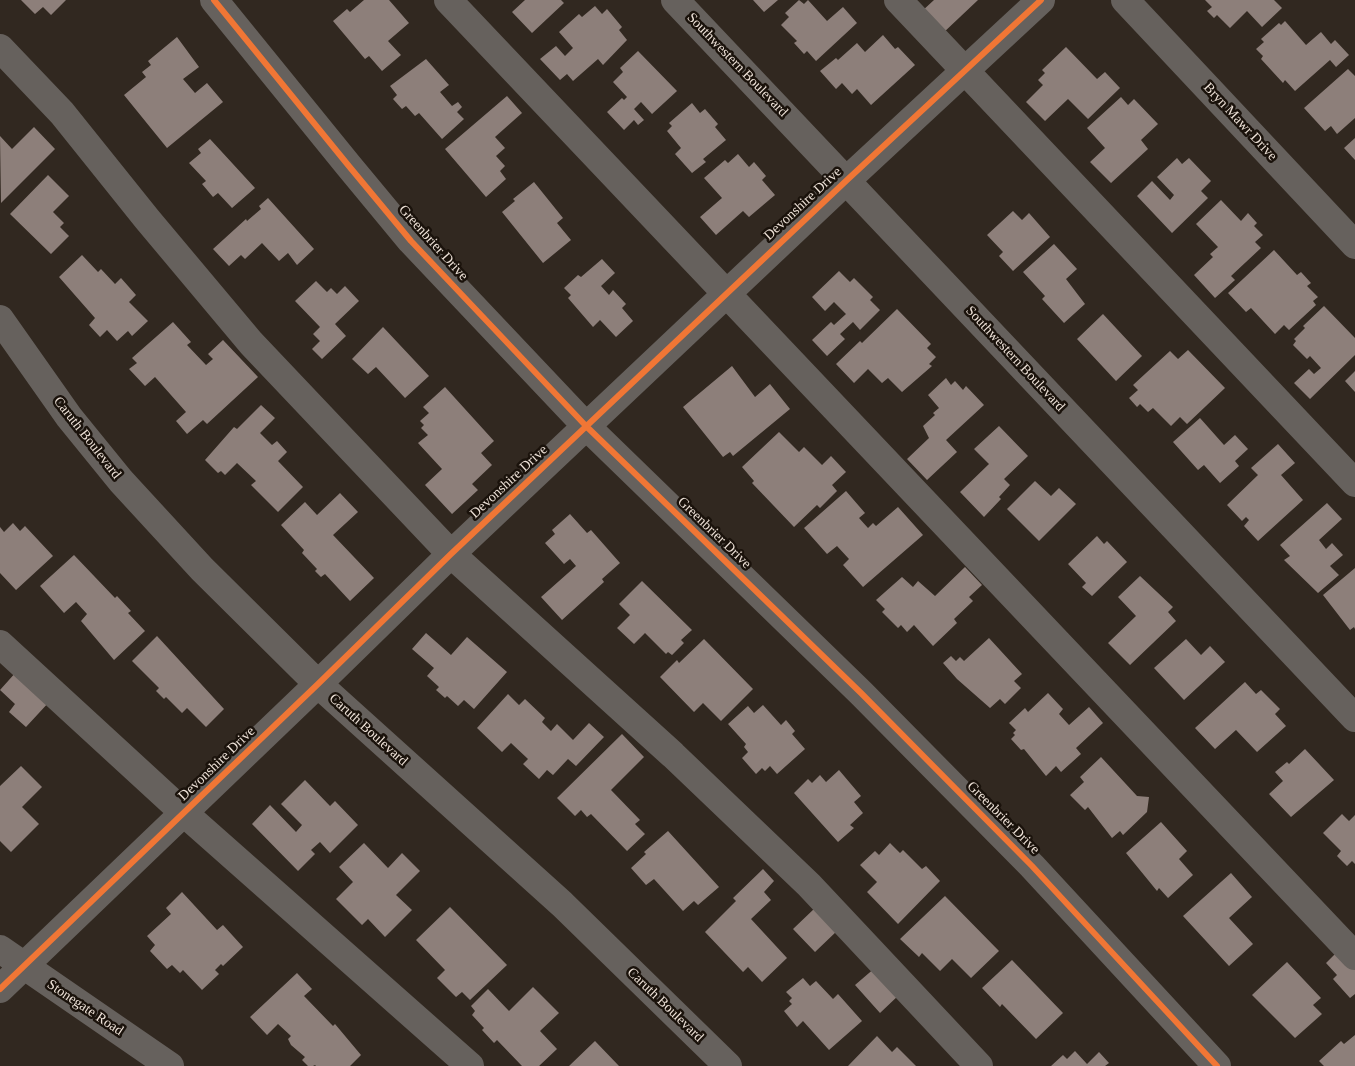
<!DOCTYPE html>
<html>
<head>
<meta charset="utf-8">
<style>
	body { margin:0 }
	canvas { display:block; background:#312820 }
</style>
</head>
<body>
<canvas width="1355" height="1066"></canvas>
<script>
const ctx = document.querySelector('canvas').getContext('2d');
ctx.lineJoin = 'round';
function fillPath(path, color) { ctx.fillStyle = color; ctx.fill(path, 'evenodd'); }
function strokePath(path, color, width, dash) { ctx.strokeStyle = color; ctx.lineWidth = width; ctx.lineCap = dash ? 'butt' : 'round'; ctx.setLineDash(dash || []); ctx.stroke(path); }
function write(font, color, halo, rows, align = 'center') {
  ctx.font = font + ' "Times New Roman",serif'; ctx.lineWidth = 5; ctx.setLineDash([]); ctx.textBaseline = 'middle'; ctx.strokeStyle = halo; ctx.fillStyle = color; for (const [text, x, y, turn = 0] of rows) {
    ctx.save(); ctx.translate(x, y); ctx.rotate((+turn || 0) * Math.PI / 180); ctx.textAlign = isNaN(turn) ? turn : align; if (halo) ctx.strokeText(text, 0, 0); ctx.fillText(text, 0, 0); ctx.restore();
  }
}
const building = new Path2D(`
	M21,0H66L51,15L43,7L35,14Z
	M364,0H389L409,23L388,41L401,55L382,71L369,56L365,59L333,21L347,9L350,12Z
	M525,0H561L564,3L532,33L512,12Z
	M753,0H778L764,12Z
	M799,0L804,4L808,0L827,21L843,7L857,23L816,61L807,51L804,54L794,43L797,41L781,25L789,17L785,13Z
	M934,0H978L942,34L921,12Z
	M1205,0H1274L1282,8L1262,27L1247,11L1230,28L1217,15L1214,18L1207,11L1212,7Z
	M595,6L602,14L607,9L622,27L619,30L627,40L603,65L598,59L573,81L567,74L560,80L540,59L556,46L565,56L573,48L559,32L579,14L582,17Z
	M1285,21L1306,45L1321,32L1331,44L1335,40L1349,55L1336,67L1330,60L1295,91L1285,80L1283,83L1261,59L1263,56L1256,49L1264,42L1261,39L1279,23L1281,25Z
	M883,35L895,49L898,47L915,65L871,105L857,89L852,94L842,83L836,89L820,71L836,58L838,60L857,43L865,52Z
	M177,37L199,67L183,79L195,93L207,83L223,102L167,148L124,95L146,77L142,72L151,65L148,61Z
	M1066,47L1097,79L1105,72L1120,88L1088,119L1068,99L1045,121L1026,102L1043,85L1038,80L1045,73L1042,70Z
	M638,51L677,91L652,114L641,102L634,109L644,120L638,125L634,120L624,130L607,112L622,98L624,100L627,97L613,82L623,72L620,68Z
	M426,59L449,85L440,92L452,106L458,102L462,107L457,112L464,119L442,139L419,113L415,116L406,106L402,109L393,99L397,95L390,86Z
	M1348,69L1355,76V118L1337,134L1331,126L1325,131L1304,108Z
	M507,96L522,113L495,137L505,148L496,156L505,166L500,171L506,179L486,197L445,149Z
	M1121,97L1128,105L1134,99L1158,124L1141,140L1148,149L1111,183L1090,162L1105,148L1087,128Z
	M692,103L700,113L705,109L718,124L715,127L726,140L703,159L706,162L692,173L675,154L681,148L667,131L672,126L669,123Z
	M34,127L55,149L1,203L0,136L12,149Z
	M1355,138V160L1344,148Z
	M210,139L255,188L232,208L218,193L213,197L202,184L206,181L189,163L201,153L198,149Z
	M738,154L749,167L754,162L766,176L762,180L775,195L749,217L743,211L716,235L700,217L722,198L704,178L725,160L728,163Z
	M1177,158L1182,164L1189,158L1211,181L1201,191L1208,198L1172,233L1137,196L1152,181L1170,200L1174,195L1157,177Z
	M48,175L69,196L53,212L64,223L60,227L69,236L51,254L10,214Z
	M534,182L563,218L557,223L571,240L543,263L502,212L515,201L513,199Z
	M268,198L314,249L297,265L288,253L279,261L262,243L245,259L241,255L229,266L213,249L246,219L247,221L261,209L259,206Z
	M1221,200L1241,221L1248,213L1257,223L1254,226L1263,235L1255,242L1261,248L1231,276L1235,280L1215,298L1194,275L1213,257L1210,254L1218,247L1196,224Z
	M1013,211L1022,220L1029,213L1050,237L1013,271L999,256L1003,252L987,235Z
	M1054,244L1077,269L1066,279L1085,304L1064,323L1042,299L1045,296L1023,272Z
	M1274,250L1297,275L1301,272L1311,283L1307,286L1318,297L1313,301L1316,305L1289,330L1284,325L1275,334L1251,308L1246,312L1228,293Z
	M82,255L98,272L101,269L115,284L121,278L136,295L129,302L148,321L132,336L128,331L117,341L107,330L100,337L89,325L95,318L59,277Z
	M602,259L615,273L601,286L609,295L613,290L626,304L622,308L633,321L616,337L600,320L593,327L568,298L571,295L564,288L578,275L581,277Z
	M839,271L850,282L854,278L873,297L870,300L880,310L860,330L853,322L840,334L845,339L827,356L812,340L831,322L834,325L846,314L834,302L825,311L812,297Z
	M316,281L327,292L331,288L337,294L345,286L359,301L335,324L346,336L322,359L312,349L320,341L313,334L320,327L295,301Z
	M1324,306L1355,338V355L1310,399L1294,383L1309,369L1314,374L1321,368L1310,356L1307,359L1293,345L1296,341L1294,339L1305,328L1303,326Z
	M897,309L931,344L927,348L936,357L929,364L932,366L902,392L888,378L882,383L868,369L854,383L836,364L860,341L862,343Z
	M1103,314L1142,356L1116,381L1077,339Z
	M173,322L191,342L187,345L206,365L213,359L208,354L223,340L258,377L207,424L203,420L187,434L176,421L186,412L155,377L145,386L129,369L137,363L132,358Z
	M383,327L429,376L405,398L376,367L368,374L352,359Z
	M1188,350L1225,388L1187,424L1180,417L1171,426L1153,408L1148,412L1140,404L1137,407L1129,398L1138,390L1133,385L1170,351L1178,359Z
	M732,366L755,397L770,384L790,409L733,456L730,452L723,457L683,407Z
	M1355,371V392L1345,381Z
	M946,378L951,385L955,381L963,390L966,386L984,405L946,440L957,452L927,480L907,459L929,438L923,426L935,415L933,413L939,408L928,395Z
	M445,387L494,441L481,453L492,465L472,484L478,490L452,514L425,485L442,469L418,443L428,435L421,428L424,425L420,421L429,413L423,407Z
	M261,405L275,418L260,433L272,445L277,441L287,452L278,461L303,487L278,512L251,485L256,481L237,463L225,475L221,471L218,473L205,460L234,427L237,429Z
	M1200,418L1224,445L1235,435L1248,449L1235,461L1239,466L1220,483L1204,465L1198,470L1173,442Z
	M999,426L1028,456L1004,479L1010,485L999,497L1001,499L984,517L960,492L989,464L974,449Z
	M779,432L799,452L804,447L822,465L831,456L846,472L832,485L837,491L820,508L817,505L794,527L752,483L754,481L742,467Z
	M1278,444L1295,463L1281,475L1303,500L1258,541L1244,526L1249,520L1246,517L1242,521L1227,505L1258,475L1251,468Z
	M1035,481L1051,496L1059,488L1076,504L1039,541L1007,509Z
	M846,491L865,513L859,518L868,528L873,523L876,526L898,507L923,535L863,587L843,565L849,559L837,546L827,554L804,528Z
	M340,493L358,512L333,535L374,578L350,601L325,574L321,577L315,571L317,569L302,553L304,550L281,525L305,502L317,515Z
	M1327,503L1342,519L1319,540L1326,549L1332,543L1343,555L1330,566L1339,575L1318,593L1284,560L1290,556L1280,545Z
	M570,514L587,533L591,530L620,563L602,579L604,582L562,620L541,597L576,566L570,559L564,564L545,543L555,534L552,530Z
	M13,523L20,531L25,526L53,556L16,590L0,573V527L4,532Z
	M1097,536L1104,544L1107,541L1127,562L1092,596L1082,587L1086,583L1068,564Z
	M74,555L115,598L117,596L131,611L128,613L145,631L114,660L81,621L87,614L76,602L64,613L40,586Z
	M965,567L982,585L969,597L973,601L954,619L957,623L933,646L914,625L907,632L901,625L898,628L882,612L885,609L876,600L902,577L913,587L918,581L935,596Z
	M1355,568V629L1354,627L1350,630L1323,595Z
	M1140,576L1173,607L1168,612L1176,621L1130,665L1108,643L1136,616L1118,597Z
	M642,581L692,630L681,640L684,643L672,655L668,652L666,654L645,633L634,644L617,628L630,615L619,604Z
	M426,633L451,655L467,637L507,672L474,709L464,700L458,706L447,696L445,698L436,690L439,687L427,676L434,668L412,649Z
	M157,636L224,709L206,727L187,708L182,713L166,697L164,699L156,691L159,688L132,661Z
	M989,638L1022,674L1014,681L1021,688L1005,704L1000,699L990,708L957,679L943,663L951,656L956,661L960,657L964,661Z
	M704,639L753,689L721,721L703,703L694,712L660,677L677,660L679,663Z
	M1186,639L1201,655L1210,646L1225,662L1184,700L1154,668Z
	M17,671L50,701L26,727L9,712L15,704L0,690Z
	M1245,682L1256,694L1261,690L1280,709L1275,714L1286,726L1257,752L1236,730L1215,749L1195,728Z
	M1048,693L1063,709L1059,714L1069,725L1089,707L1103,723L1076,748L1081,754L1061,772L1056,766L1046,776L1024,749L1021,750L1011,739L1015,735L1013,733L1016,730L1009,723L1025,708L1028,712Z
	M508,694L519,705L525,699L545,718L542,722L551,731L557,724L573,740L589,723L604,737L576,766L568,759L553,775L547,770L539,779L523,764L528,759L511,743L502,752L477,728Z
	M763,705L781,725L786,720L795,731L792,734L805,749L777,774L770,766L765,771L762,768L756,774L742,758L748,752L744,747L746,744L728,724L748,706L754,713Z
	M622,734L644,757L611,790L640,820L635,824L645,834L627,851L591,814L587,817L581,810L575,816L557,798Z
	M1305,749L1334,780L1291,817L1269,794L1283,781L1275,772L1287,762L1289,764Z
	M1101,757L1137,796L1149,797L1147,812L1123,835L1120,831L1112,838L1088,807L1085,810L1070,795L1084,782L1080,777Z
	M21,766L42,787L22,807L39,824L11,852L0,841V786Z
	M839,770L861,796L854,802L863,813L850,825L854,828L838,842L794,793L808,779L812,783L820,775L826,782Z
	M305,780L330,806L335,801L358,825L330,853L320,842L311,850L315,854L298,871L252,824L270,805L296,832L302,825L281,804Z
	M1342,814L1349,821L1355,815V864L1352,861L1347,866L1337,856L1341,851L1323,833Z
	M1161,822L1187,851L1179,859L1193,875L1168,898L1159,888L1157,891L1126,853Z
	M668,831L719,887L698,905L694,901L683,911L654,879L646,885L631,868L646,854L644,852Z
	M364,843L388,868L402,853L420,871L396,895L412,910L385,937L368,919L362,925L336,899L353,882L339,867Z
	M890,843L900,853L903,850L922,869L926,866L940,881L898,924L867,892L877,882L860,865L875,851L879,855Z
	M763,869L774,881L764,892L771,900L751,919L787,958L762,982L748,967L743,972L705,932L736,901L733,898Z
	M1231,873L1252,897L1229,918L1253,944L1229,966L1183,916Z
	M182,892L217,930L223,925L243,947L223,966L221,964L215,970L219,974L202,990L183,970L180,973L172,965L167,969L150,951L155,945L147,936L171,914L166,908Z
	M945,896L999,951L971,978L952,959L940,971L922,953L919,957L900,939Z
	M450,907L507,965L470,1000L462,992L456,997L437,978L445,970L416,940Z
	M815,908L838,930L815,952L793,929Z
	M1340,949L1355,966V994L1350,998L1333,979L1337,975L1326,963Z
	M1012,960L1063,1013L1036,1039L1002,1004L1000,1007L982,988Z
	M1287,962L1321,998L1313,1005L1322,1014L1295,1038L1252,995Z
	M876,967L900,994L880,1013L855,985Z
	M297,973L312,989L304,996L333,1026L335,1024L361,1055L350,1066H316L315,1065L313,1066H308L302,1060L305,1057L291,1045L288,1039L291,1036L278,1024L267,1035L250,1017Z
	M803,978L810,986L816,981L833,999L838,994L862,1021L829,1050L803,1021L797,1027L784,1011L792,1004L789,1001L792,998L786,992Z
	M533,987L559,1013L540,1031L557,1049L539,1066H522L497,1040L494,1043L482,1030L484,1028L472,1015L475,1011L471,1006L488,989L509,1011Z
	M1355,1035V1066H1324L1319,1061L1341,1041L1344,1044Z
	M877,1036L892,1052L897,1047L916,1066H848Z
	M595,1041L619,1066H569Z
	M1075,1051L1087,1064L1099,1052L1109,1063L1105,1066H1051L1063,1055L1067,1059Z`);
const minor = new Path2D(`
	M214,0L348,165L411,241L586,426L861,693L1032,866L1217,1066
	M448,0L1355,956
	M675,0L1355,718
	M898,0L1355,483
	M1125,0L1355,245
	M0,48L62,113L147,219L251,343L451,554L673,755L809,885L979,1066
	M0,319L69,417L121,481L202,569L318,684L562,904L728,1066
	M0,644L184,813L470,1066
	M0,949L170,1066
	M0,989L318,684L451,554L847,180L1041,0`);
const cycleway = new Path2D(`
	M214,0L348,165L411,241L586,426L861,693L1032,866L1217,1066
	M0,989L318,684L451,554L847,180L1041,0`);
const streetNames = [
	["Southwestern Boulevard",737,65,46],
	["Bryn Mawr Drive",1240,122,47],
	["Devonshire Drive",803,204,-43],
	["Greenbrier Drive",433,243,48],
	["Southwestern Boulevard",1015,359,47],
	["Caruth Boulevard",87,438,52],
	["Devonshire Drive",509,482,-43],
	["Greenbrier Drive",714,533,44],
	["Caruth Boulevard",368,730,42],
	["Devonshire Drive",217,764,-44],
	["Greenbrier Drive",1003,818,45],
	["Caruth Boulevard",665,1005,44],
	["Stonegate Road",85,1008,34]
];
fillPath(building, '#8d7f7a');
strokePath(minor, '#66615d', 28);
strokePath(cycleway, '#f07635', 6);
write('14px', '#eee2d8', '#1a120b', streetNames);
</script>
</body>
</html>
